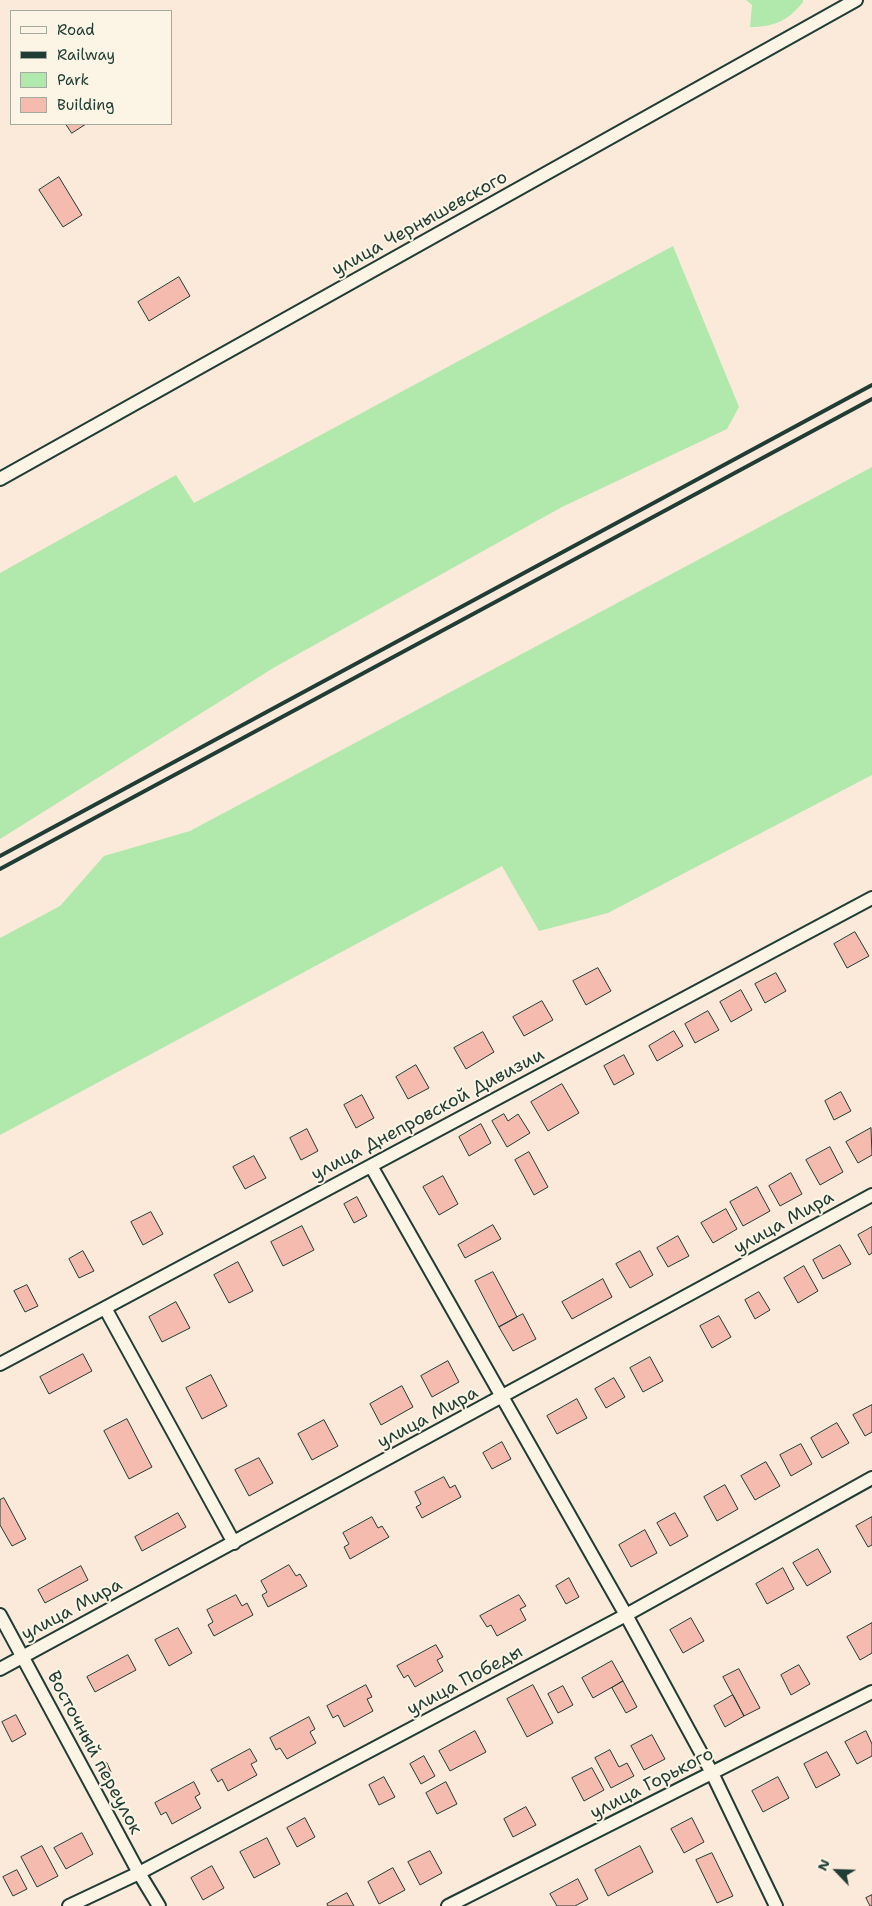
<!DOCTYPE html>
<html>
<head>
<meta charset="utf-8">
<style>
	body { margin:0 }
	#map { position:relative; width:872px; height:1906px; overflow:hidden; background:#fbe9da; font-family:"Shantell Sans",sans-serif }
	canvas { display:block }
	.legend { position:absolute; left:10px; top:10px; width:162px; height:115px; box-sizing:border-box; background:#fcf5e5; border:1px solid #a4ab9e; margin:0; padding:6px 9px; list-style:none; font-size:15px; color:#1f3d34 }
	.legend li { display:flex; align-items:center; gap:10px; height:25px }
	.legend b { width:25px; border:1px solid #a4ab9e }
	.north { position:absolute; left:812px; top:1846px; width:50px; height:50px; -webkit-text-stroke:4px #fcf5e5; paint-order:stroke; rotate:294deg; font-size:14px; font-weight:700; line-height:20px; text-align:center; color:#1f3d34 }
	.north::after { content:''; display:block; margin:auto; width:18px; height:22px; background:#1f3d34; clip-path:polygon(50% 0,100% 100%,50% 72%,0 100%) }
</style>
</head>
<body>
<div id="map">
<canvas width="872" height="1906"></canvas>
<ul class="legend">
<li><b style="height:6px;background:#fcf5e5"></b>Road</li>
<li><b style="height:6px;background:#1f3d34"></b>Railway</li>
<li><b style="height:14px;background:#b1e9ac"></b>Park</li>
<li><b style="height:14px;background:#f6bbaf"></b>Building</li>
</ul>
<div class="north">N</div>
</div>
<script>
const ctx = document.querySelector('canvas').getContext('2d');
ctx.lineJoin = 'round';
function fillPath(path, color) { ctx.fillStyle = color; ctx.fill(path, 'evenodd'); }
function strokePath(path, color, width, dash) { ctx.strokeStyle = color; ctx.lineWidth = width; ctx.lineCap = dash ? 'butt' : 'round'; ctx.setLineDash(dash || []); ctx.stroke(path); }
function write(font, color, halo, rows, align = 'center') {
  ctx.font = font + ' "Shantell Sans",sans-serif'; ctx.lineWidth = 4; ctx.setLineDash([]); ctx.textBaseline = 'middle'; ctx.strokeStyle = halo; ctx.fillStyle = color; for (const [text, x, y, turn = 0] of rows) {
    ctx.save(); ctx.translate(x, y); ctx.rotate((+turn || 0) * Math.PI / 180); ctx.textAlign = isNaN(turn) ? turn : align; if (halo) ctx.strokeText(text, 0, 0); ctx.fillText(text, 0, 0); ctx.restore();
  }
}
const green = new Path2D(`
	M746,0H803V2C788,21 774,27 750,27L752,5Z
	M673,246L739,407L727,429L562,507L275,667L0,839V573L176,475L194,503Z
	M872,467V775L608,913L539,931L502,866L0,1135V938L60,906L104,856L190,831Z`);
const building = new Path2D(`
	M66,124H86L72,133Z
	M59,177L82,215L63,227L39,190Z
	M179,277L190,296L149,321L138,302Z
	M855,932L869,956L847,968L834,944Z
	M598,968L611,991L586,1005L573,981Z
	M776,973L786,991L765,1003L755,984Z
	M741,990L752,1010L731,1022L720,1002Z
	M542,1001L553,1020L524,1036L513,1017Z
	M708,1011L719,1030L695,1043L685,1024Z
	M674,1031L683,1046L657,1061L649,1046Z
	M483,1032L494,1052L466,1069L454,1048Z
	M624,1055L634,1074L614,1085L604,1066Z
	M416,1065L429,1088L408,1099L396,1077Z
	M562,1084L579,1113L548,1131L531,1102Z
	M841,1092L851,1111L834,1120L825,1101Z
	M362,1095L374,1118L356,1128L344,1105Z
	M504,1114L508,1121L518,1114L530,1133L507,1147L492,1121Z
	M481,1124L491,1143L469,1156L459,1137Z
	M871,1128L872,1155L858,1163L846,1142Z
	M307,1129L318,1151L301,1160L290,1138Z
	M830,1147L843,1172L820,1185L806,1160Z
	M529,1152L548,1187L534,1195L515,1160Z
	M254,1156L266,1178L245,1189L233,1167Z
	M791,1173L802,1194L780,1206L769,1186Z
	M443,1176L458,1204L439,1215L423,1187Z
	M757,1187L770,1211L743,1226L730,1202Z
	M357,1197L367,1216L354,1223L344,1204Z
	M726,1209L737,1229L713,1243L701,1223Z
	M151,1212L163,1234L143,1245L131,1222Z
	M493,1225L501,1239L465,1258L458,1245Z
	M302,1226L314,1250L283,1266L271,1242Z
	M872,1227V1253L869,1255L858,1235Z
	M678,1236L689,1256L668,1267L657,1248Z
	M840,1245L851,1264L823,1279L813,1260Z
	M83,1251L94,1271L79,1278L69,1259Z
	M640,1251L653,1275L630,1288L616,1264Z
	M238,1262L253,1291L229,1303L214,1275Z
	M804,1266L818,1291L798,1303L784,1278Z
	M493,1272L517,1317L499,1327L475,1281Z
	M603,1279L612,1297L572,1319L562,1302Z
	M27,1285L38,1306L25,1312L14,1291Z
	M759,1292L770,1310L755,1319L745,1300Z
	M176,1302L190,1328L162,1342L149,1317Z
	M523,1314L536,1339L513,1351L499,1327Z
	M719,1316L731,1337L712,1348L700,1326Z
	M83,1354L92,1371L49,1394L40,1377Z
	M650,1357L663,1381L643,1392L630,1368Z
	M448,1361L459,1382L432,1397L421,1376Z
	M211,1375L227,1406L202,1419L186,1388Z
	M614,1378L625,1397L606,1408L595,1389Z
	M402,1386L413,1407L381,1425L370,1404Z
	M577,1399L587,1418L557,1434L547,1416Z
	M872,1405V1432L865,1436L853,1415Z
	M127,1419L152,1467L129,1479L104,1431Z
	M324,1420L338,1446L312,1460L298,1434Z
	M837,1423L849,1443L822,1458L811,1438Z
	M502,1442L511,1459L492,1469L483,1453Z
	M801,1444L812,1464L791,1476L780,1455Z
	M259,1458L273,1483L249,1496L235,1470Z
	M766,1462L780,1486L755,1500L741,1476Z
	M444,1477L450,1488L455,1485L461,1497L422,1518L416,1507L421,1504L415,1492Z
	M725,1485L738,1509L717,1521L704,1497Z
	M4,1498L26,1539L12,1546L0,1525V1500Z
	M178,1513L186,1527L142,1551L135,1537Z
	M675,1513L688,1536L670,1546L657,1523Z
	M372,1517L378,1528L382,1526L389,1537L350,1559L344,1547L349,1544L343,1533Z
	M872,1517V1545L868,1547L856,1526Z
	M645,1530L657,1553L631,1567L619,1545Z
	M818,1549L831,1572L807,1586L793,1563Z
	M289,1565L296,1576L300,1574L307,1586L268,1607L262,1595L267,1592L261,1581Z
	M81,1566L88,1580L45,1603L38,1590Z
	M783,1568L794,1589L767,1604L756,1584Z
	M569,1578L579,1597L566,1604L556,1586Z
	M236,1595L242,1606L247,1603L253,1615L214,1636L208,1625L213,1622L207,1610Z
	M519,1595L526,1606L520,1609L526,1620L497,1636L491,1625L487,1627L480,1616Z
	M691,1618L704,1641L683,1653L670,1630Z
	M872,1623V1653L860,1660L847,1637Z
	M178,1628L192,1653L169,1666L155,1640Z
	M436,1645L443,1657L437,1660L443,1671L415,1687L408,1675L404,1678L397,1666Z
	M128,1655L136,1670L95,1692L87,1677Z
	M612,1661L623,1681L593,1698L582,1678Z
	M799,1665L810,1684L791,1695L781,1675Z
	M739,1669L760,1708L744,1716L723,1677Z
	M623,1681L637,1707L626,1713L612,1688Z
	M366,1685L372,1697L367,1699L373,1711L344,1727L338,1715L333,1718L327,1706Z
	M533,1685L553,1723L527,1737L507,1699Z
	M563,1686L573,1705L558,1713L548,1694Z
	M733,1695L744,1716L725,1727L714,1706Z
	M16,1715L26,1734L12,1742L2,1722Z
	M309,1717L315,1729L310,1732L316,1743L287,1759L280,1748L276,1750L270,1738Z
	M475,1731L486,1752L450,1771L439,1751Z
	M866,1731L872,1744V1756L857,1764L845,1742Z
	M652,1735L665,1759L644,1770L631,1746Z
	M250,1749L257,1761L251,1764L257,1775L228,1791L222,1779L218,1782L211,1770Z
	M610,1750L619,1767L627,1763L634,1776L611,1788L595,1758Z
	M827,1752L840,1775L816,1788L804,1764Z
	M424,1756L435,1776L421,1784L410,1764Z
	M107,1763L111,1772L105,1775L100,1766Z
	M592,1768L604,1790L584,1801L572,1778Z
	M384,1777L395,1797L379,1805L369,1785Z
	M778,1777L789,1798L763,1812L752,1791Z
	M194,1782L200,1794L195,1797L201,1808L172,1824L166,1812L161,1815L155,1803Z
	M446,1782L457,1804L437,1814L426,1793Z
	M526,1807L536,1825L513,1837L504,1819Z
	M305,1818L315,1837L297,1847L287,1828Z
	M692,1818L704,1842L684,1853L671,1829Z
	M82,1833L93,1854L66,1869L54,1848Z
	M267,1838L280,1864L254,1878L240,1852Z
	M42,1846L58,1876L37,1887L21,1857Z
	M640,1846L653,1872L608,1896L595,1870Z
	M430,1851L442,1873L420,1885L408,1862Z
	M712,1853L733,1896L717,1903L696,1860Z
	M212,1866L224,1888L203,1900L191,1878Z
	M393,1868L405,1890L379,1904L368,1882Z
	M17,1870L27,1889L13,1896L3,1877Z
	M578,1879L588,1899L575,1906H557L550,1894Z
	M347,1893L354,1906H328L327,1904Z
	M872,1895V1906H870L866,1898Z`);
const minor = new Path2D(`
	M0,479L856,0
	M371,1166L626,1615L712,1773L776,1906
	M105,1308L234,1543
	M0,1364L872,898
	M0,1615L139,1873L159,1906
	M0,1669L872,1195
	M69,1906L139,1873L626,1615L872,1478
	M448,1906L872,1692`);
const rail = new Path2D(`
	M0,856L872,385
	M0,869L872,399`);
const streetNames = [
	["улица Чернышевского",420,224,-29],
	["улица Днепровской Дивизии",428,1115,-28],
	["улица Мира",784,1223,-29],
	["улица Мира",428,1418,-28],
	["улица Мира",72,1610,-28],
	["улица Победы",465,1681,-28],
	["Восточный переулок",94,1753,62],
	["улица Горького",652,1784,-27]
];
fillPath(green, '#b1e9ac');
fillPath(building, '#f6bbaf');
strokePath(building, '#1f3d34', 1);
strokePath(minor, '#1f3d34', 16);
strokePath(minor, '#fcf5e5', 12);
strokePath(rail, '#1f3d34', 4);
write('18px', '#1f3d34', '#fcf5e5', streetNames);
</script>
</body>
</html>
